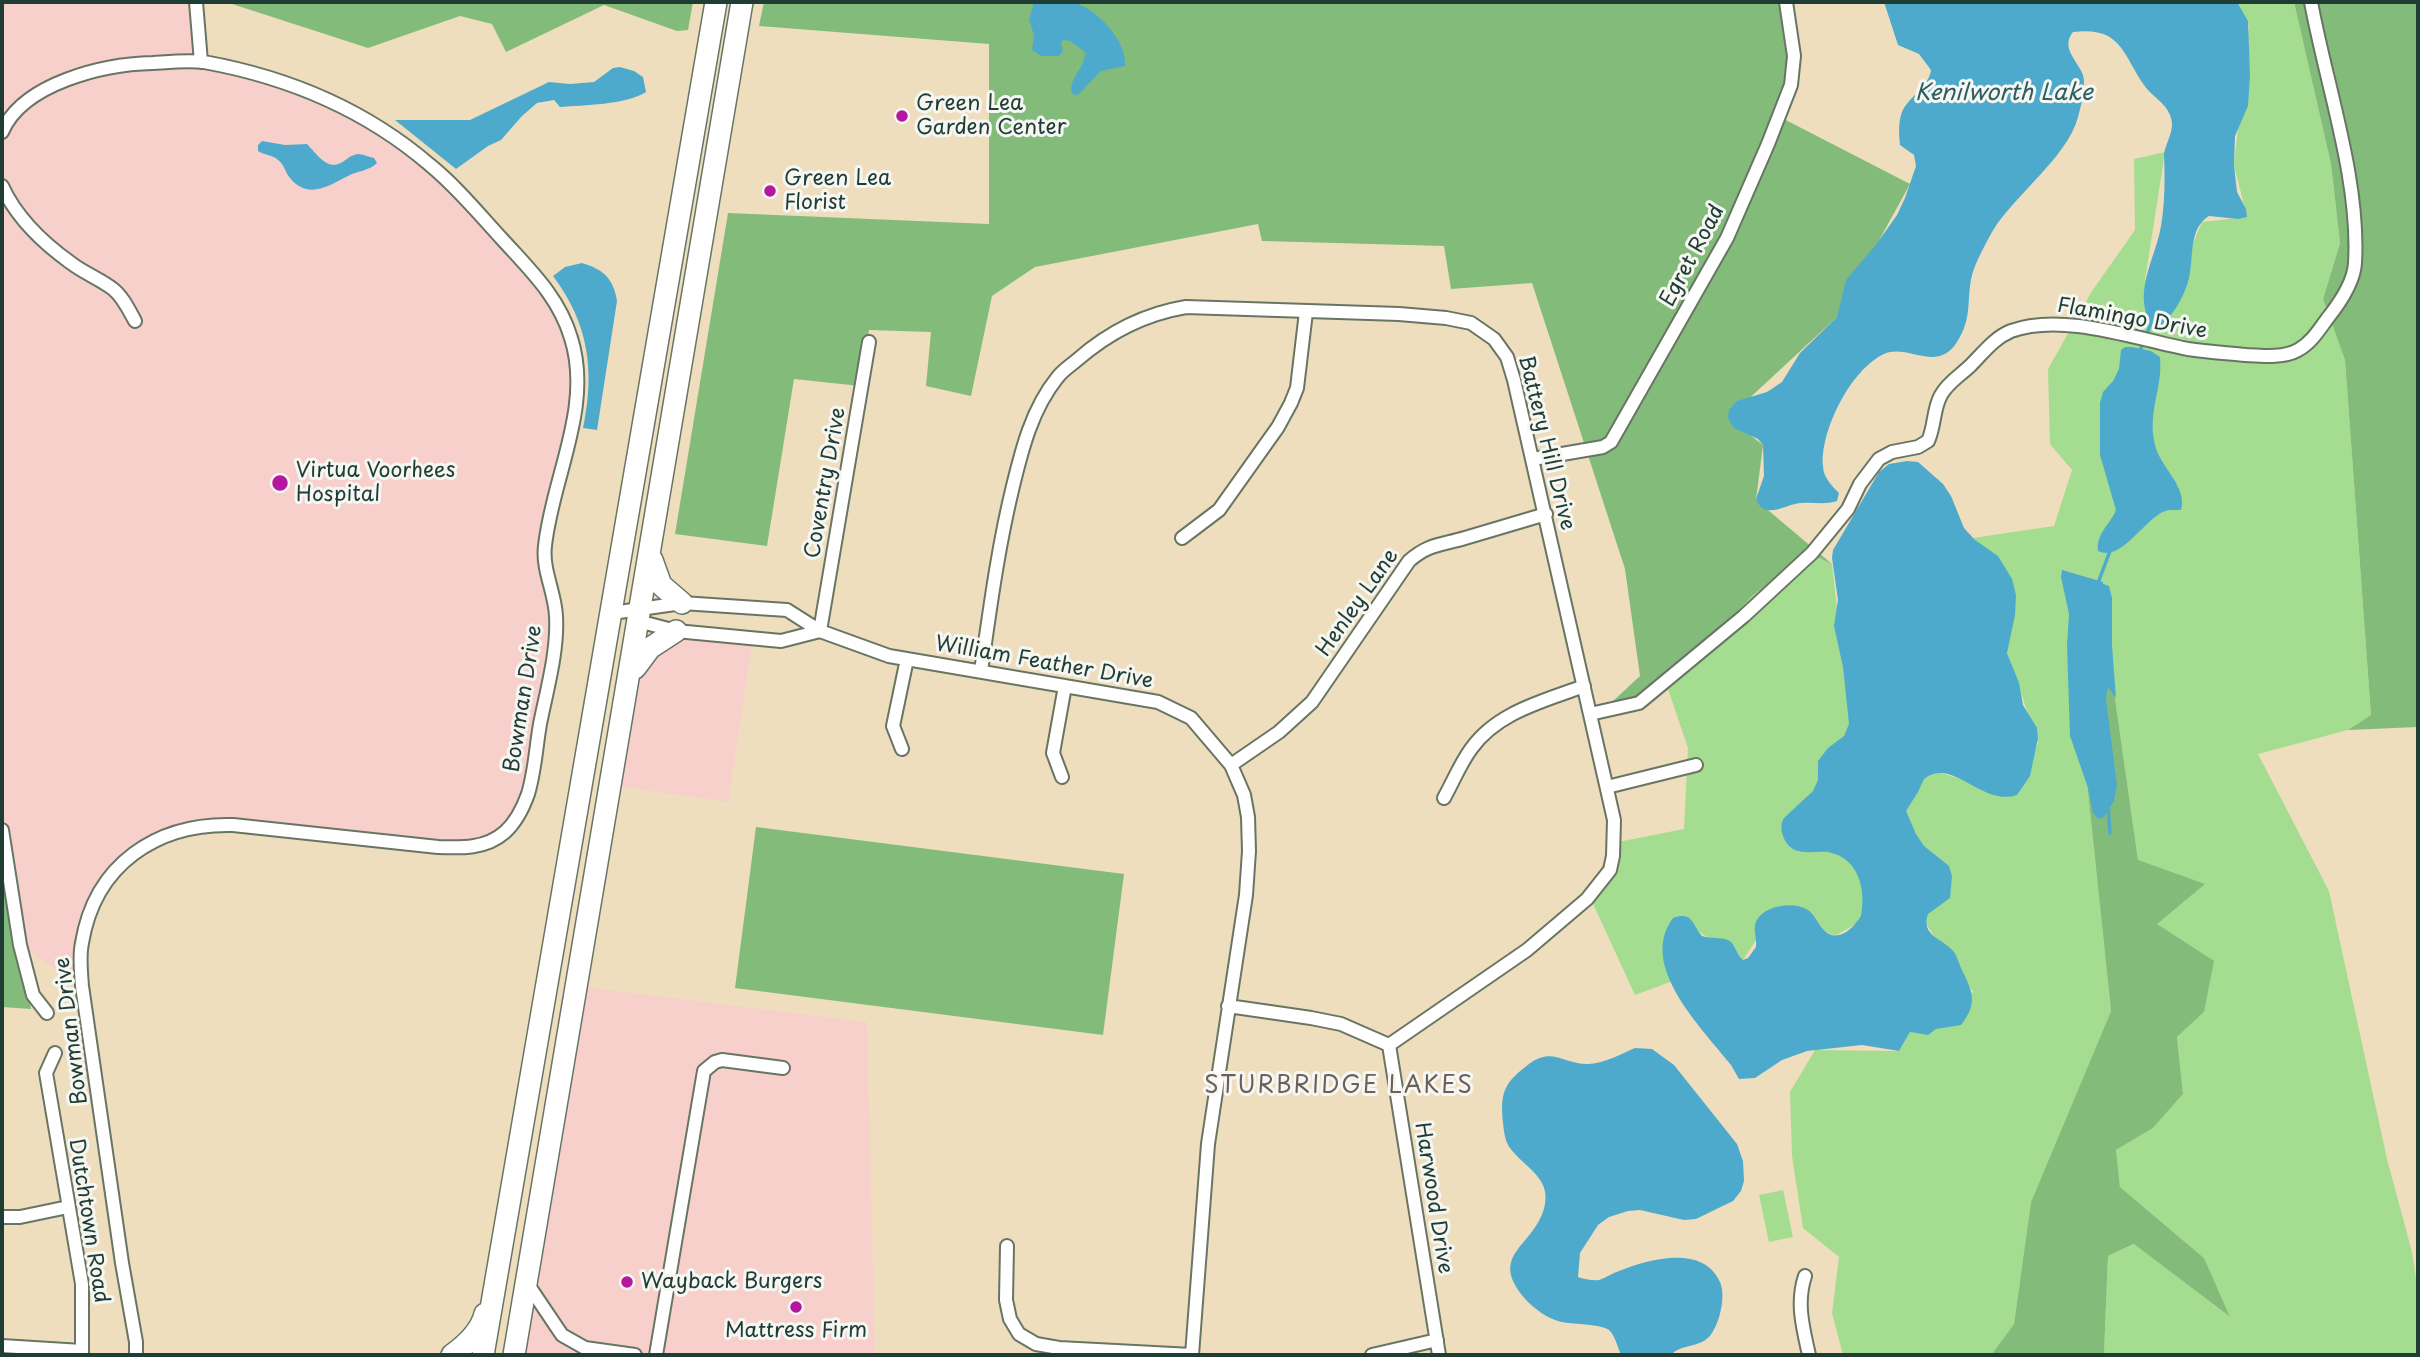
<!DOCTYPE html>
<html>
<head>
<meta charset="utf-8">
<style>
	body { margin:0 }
	#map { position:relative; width:2420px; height:1357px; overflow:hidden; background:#efdebe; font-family:"Playpen Sans",sans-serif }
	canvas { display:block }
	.frame { position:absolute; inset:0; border:4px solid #1f3d34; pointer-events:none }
</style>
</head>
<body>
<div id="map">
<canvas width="2420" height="1357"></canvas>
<div class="frame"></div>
</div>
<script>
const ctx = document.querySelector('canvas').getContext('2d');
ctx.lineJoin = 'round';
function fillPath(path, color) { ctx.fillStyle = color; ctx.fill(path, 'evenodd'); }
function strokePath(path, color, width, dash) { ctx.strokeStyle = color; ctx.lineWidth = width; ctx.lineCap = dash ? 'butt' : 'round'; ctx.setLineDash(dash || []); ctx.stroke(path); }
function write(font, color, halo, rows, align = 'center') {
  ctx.font = font + ' "Playpen Sans",sans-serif'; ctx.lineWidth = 6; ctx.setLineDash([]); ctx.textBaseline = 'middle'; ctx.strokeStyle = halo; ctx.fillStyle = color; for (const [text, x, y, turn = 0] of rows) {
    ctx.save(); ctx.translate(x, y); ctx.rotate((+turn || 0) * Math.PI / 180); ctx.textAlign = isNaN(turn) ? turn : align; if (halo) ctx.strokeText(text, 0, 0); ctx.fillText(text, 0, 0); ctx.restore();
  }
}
const built = new Path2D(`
	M2,2H196L201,62L304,89L431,165L563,314L577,376L545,545L554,602L534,773L503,833L467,848L208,824L127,858L88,919L82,986L20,945L2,830Z
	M676,631L753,638L728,802L611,785L633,673Z
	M577,986L867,1022L875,1355H514Z`);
const green = new Path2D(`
	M2234,2H2294L2331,164L2340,243L2323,299L2345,360L2371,715L2348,730L2258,754L2329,891L2387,1159L2412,1252L2418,1291V1355H2104L2108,1256L2135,1244L2228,1316L2204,1258L2120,1187L2116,1150L2153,1128L2183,1094L2177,1037L2204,1012L2157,924L2138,860L2100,593L2065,574L2111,1011L2031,1202L2014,1324L1991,1355H1843L1832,1313L1839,1257L1803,1228L1792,1156L1790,1092L1815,1050L1899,1051L1910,1032L1973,992L1926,924H1856L1835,936L1777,908L1743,960L1676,917L1670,982L1635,995L1589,895L1613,843L1684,829L1688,748L1668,689L1752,596L1809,553L1832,564L1850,724L1937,772L2017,795L2038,743L2007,652L2012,579L1973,538L2054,526L2072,470L2050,444L2048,369L2092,291L2135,230L2134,159L2165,152L2145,280L2158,324L2202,222L2247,217L2234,165L2249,26Z
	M1783,1190L1793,1237L1769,1242L1759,1195Z`);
const forest = new Path2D(`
	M226,2H693L688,30L677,31L604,5L506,52L492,24L460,16L368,48Z
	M764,2H1784L1795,61L1778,116L1910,184L1837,317L1728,418L1763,445L1756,500L1832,564L1809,553L1752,596L1668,689L1612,702L1640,676L1625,569L1532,283L1451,289L1444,246L1262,241L1258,224L1035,267L992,296L971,396L926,386L931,332L869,330L860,386L794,379L767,546L675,534L728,213L989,224V44L759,26Z
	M2294,2H2418V727L2348,730L2371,715L2345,360L2323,299L2340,243L2331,164Z
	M2065,573L2100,593L2138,860L2205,884L2157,924L2214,961L2204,1012L2177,1037L2183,1094L2153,1128L2116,1150L2120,1187L2204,1258L2230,1317L2134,1244L2108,1256L2104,1355H1991L2014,1324L2031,1202L2111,1011Z
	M756,827L1124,874L1103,1035L735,988Z
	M2,830L3,837L31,1009L2,1007Z`);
const water = new Path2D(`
	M1034,2C1045,2 1061,0 1072,2C1095,7 1128,41 1125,66L1101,71L1081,92L1077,95L1072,94C1068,77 1085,70 1085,52L1070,41L1064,40L1061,42L1063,51L1059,56H1041L1032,50L1034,35L1029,20Z
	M1884,2H2237L2248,21L2250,75L2248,106L2235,136L2234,165L2237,192L2246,209L2247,217L2238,219L2209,216C2188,229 2194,258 2189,278C2185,295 2174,314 2161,326L2150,322C2133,291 2156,257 2161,226C2165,203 2165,178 2164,154C2166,142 2175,130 2171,118C2167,103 2152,97 2144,85C2122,53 2121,26 2073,32C2060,48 2078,61 2083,75C2086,86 2081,107 2078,117C2067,158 2014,195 1992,232C1985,245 1976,261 1972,275C1966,300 1973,317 1957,342C1937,374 1908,343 1884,354C1851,369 1820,431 1823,466C1823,477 1832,486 1839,493L1837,501C1825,505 1814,502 1802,503C1786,503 1765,522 1756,499L1764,476L1763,445L1758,439L1734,428L1728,418L1729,410L1737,401L1767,392L1782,382L1800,353L1837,317L1846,280L1875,246L1897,215L1905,198L1916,166L1914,155L1900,145C1899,135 1898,122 1902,112C1909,96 1929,87 1931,70L1919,54L1898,45Z
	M620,67L634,71L643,77L646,92C626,105 583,105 560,107L554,100L537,103L522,116L501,140L488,146L456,169L395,120H470L549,82L570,84L594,82L613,68Z
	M262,141L285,145L307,144C314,151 326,169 338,164C345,162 349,155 358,154C363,154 369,157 374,158L377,163C369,171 357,171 348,176C328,186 308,200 290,178C285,172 284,164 278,160C273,155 264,155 258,151V145Z
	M582,263C603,269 614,279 617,301L597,430L583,428C595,371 589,324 553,276L565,267Z
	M2132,347L2151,351L2160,357C2163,389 2147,411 2155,445C2160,467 2188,487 2181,510C2177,510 2173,510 2169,510C2146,514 2123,563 2098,551C2096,533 2110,525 2116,510L2100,455V403L2103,392L2113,381L2119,369L2121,350L2125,347Z
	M1907,461L1918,462L1943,484L1951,496L1964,528L1975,540L1998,556L2012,579L2016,595L2015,615L2007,653L2019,683L2023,705L2037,728L2038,738L2030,776L2017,795C1982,807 1952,756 1924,779L1918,792L1906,811L1916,834L1924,846L1949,866L1952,876L1950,898L1928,914C1920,936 1944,939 1954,952C1957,956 1959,963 1961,968C1972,991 1979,1002 1961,1025L1936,1029L1928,1035L1910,1032L1899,1051L1862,1045L1807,1051L1782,1060L1755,1078L1739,1079L1731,1065C1703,1029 1637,966 1673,918C1693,911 1692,925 1702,936C1711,939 1720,937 1728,940C1736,944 1736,955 1743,960L1748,958L1756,947C1757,938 1752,928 1757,920C1765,905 1795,901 1808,910C1814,914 1817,922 1822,928C1836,945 1852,930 1861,916C1866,889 1859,858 1828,852C1817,851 1805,854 1795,850C1788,847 1784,840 1782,833C1781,827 1781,823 1784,818L1813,791L1818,780V761L1828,748L1844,736L1849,724L1843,667L1834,626L1838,600L1832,558L1833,550L1879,472L1889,464Z
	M2062,570L2103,582V584L2109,586L2112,598V645L2116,698L2108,687L2106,699L2117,785L2114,801L2104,817L2098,819L2093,813L2088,788L2070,736L2067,645L2069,614L2061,577Z
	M1635,1048L1652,1049L1674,1065L1737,1144L1743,1161L1744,1181L1741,1191L1733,1201L1696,1219L1684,1220L1640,1210L1628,1211L1609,1217L1598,1225L1580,1253L1578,1277C1584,1279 1593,1281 1599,1280C1606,1278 1612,1273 1619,1271C1649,1259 1703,1244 1720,1282C1726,1296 1720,1321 1712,1333C1702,1349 1681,1343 1671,1355H1621C1618,1348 1615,1336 1610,1331C1603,1323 1570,1325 1558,1321C1547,1318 1535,1309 1527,1301C1484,1253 1537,1247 1545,1204C1550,1177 1524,1167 1510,1148C1505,1141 1504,1132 1503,1123C1500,1092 1504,1083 1529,1064C1553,1046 1564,1065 1589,1064C1605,1063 1621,1054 1635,1048Z`);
const stream = new Path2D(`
	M2139,353L2152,321
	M2098,583L2110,551
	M2108,804L2110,833`);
const minor = new Path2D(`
	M196,2L201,62
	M2,132C23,83 104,64 153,63C169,62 188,60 204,62C287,77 366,110 430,165C457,187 479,214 502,239C530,270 559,297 571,338C593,407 552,478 545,546C542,570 555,592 556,616C558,651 547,689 540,724C536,747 535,771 528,794C523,808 516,822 505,832C486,849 461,848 438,847L233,825C157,823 95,864 82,943C79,957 81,972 82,986L122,1263L136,1342V1355
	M2,186C16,217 43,243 71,263C84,273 100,279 113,289C123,297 129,310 135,321
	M1533,459L1603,447L1611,442L1727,238L1768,144L1791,85L1794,56L1786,2
	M1182,538L1219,510L1278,427L1291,403L1297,388L1306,312
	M612,613L682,603L787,610L820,631L889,656L1158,702L1191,718L1231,765L1244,795L1248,817L1249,851L1246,895L1208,1144L1192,1355
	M634,620L676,631L781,641L820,631
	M820,631L869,342
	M981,671C990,609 998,547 1013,486C1022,449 1032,409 1057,378C1062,371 1070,366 1077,360C1109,332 1144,314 1186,307L1399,314L1446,318L1471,323L1494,339L1507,357L1514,380L1614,820L1613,856L1610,870L1587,899L1527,950L1389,1045
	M1590,714L1639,703L1744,616L1812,553L1848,509L1860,484L1879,459L1892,452L1918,447L1928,441C1935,426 1933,409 1941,395C1948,382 1961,375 1971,365C1983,353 1994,338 2011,331C2062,312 2136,339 2188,349C2207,352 2227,353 2246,355C2263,356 2284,358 2298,350C2311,343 2319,330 2327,319C2339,304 2354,282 2355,263C2360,180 2326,84 2311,2
	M902,749L893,726L907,659
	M1231,765L1279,732L1312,702L1409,561C1428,544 1441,545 1465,538C1492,530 1519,522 1546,514
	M1062,777L1053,753L1065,686
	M1607,787L1696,765
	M1444,798C1453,782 1460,764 1471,749C1497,712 1544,701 1584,686
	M2,830L20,945L33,995L47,1013
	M1228,1006L1311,1018L1341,1024L1389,1045L1439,1355
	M55,1053L46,1073L82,1284V1355
	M2,1217H20L68,1207
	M1007,1246L1006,1300L1010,1319L1019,1334L1036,1344L1059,1348L1192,1355
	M1805,1276C1796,1303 1803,1328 1809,1355
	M527,1283L562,1335L585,1348L635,1355
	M2,1346L82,1351
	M656,1355L704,1071L715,1062L722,1060L783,1068
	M1372,1355L1437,1340`);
const trunk = new Path2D(`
	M652,560L661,585L682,603
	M635,668L650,648L676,631
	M452,1355C466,1345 481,1331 485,1314
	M483,1355L716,2
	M514,1355C593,904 669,453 742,2`);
const markers = [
	[902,116,7,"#b5179e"],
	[770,191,7,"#b5179e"],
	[280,483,9,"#b5179e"],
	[627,1282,7,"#b5179e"],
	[796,1307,7,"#b5179e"]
];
const poiNames = [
	["Green Lea",916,104],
	["Garden Center",916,128],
	["Green Lea",784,179],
	["Florist",784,203],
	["Virtua Voorhees",296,471],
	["Hospital",296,495],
	["Wayback Burgers",641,1282],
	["Mattress Firm",796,1331,"center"]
];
const streetNames = [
	["Egret Road",1693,256,-62],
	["Flamingo Drive",2132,319,10],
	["Battery Hill Drive",1546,443,76],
	["Coventry Drive",826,483,-80],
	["Henley Lane",1358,603,-55],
	["William Feather Drive",1044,663,10],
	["Bowman Drive",524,699,-81],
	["Bowman Drive",72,1031,-97],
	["Harwood Drive",1433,1198,81],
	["Dutchtown Road",88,1221,81]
];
const waterNames = [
	["Kenilworth Lake",2004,94]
];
const neighbourhoodNames = [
	["STURBRIDGE LAKES",1339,1087]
];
fillPath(built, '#f7d0cc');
fillPath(green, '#a4dd8f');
fillPath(forest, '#83bc7a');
fillPath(water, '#4eaacc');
strokePath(stream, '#4eaacc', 3.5);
strokePath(minor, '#687564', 16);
strokePath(trunk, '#687564', 24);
strokePath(minor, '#fff', 12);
strokePath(trunk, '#fff', 21);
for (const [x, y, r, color] of markers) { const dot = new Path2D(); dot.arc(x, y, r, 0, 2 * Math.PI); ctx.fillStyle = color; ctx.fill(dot); strokePath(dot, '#f6f6f2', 2.5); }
write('21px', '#1f3d34', '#f6f6f2', poiNames, 'left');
write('21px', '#1f3d34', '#f6f6f2', streetNames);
write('italic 23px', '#2d5e62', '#f6f6f2', waterNames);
ctx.letterSpacing = '2px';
write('23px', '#686059', '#f6f6f2', neighbourhoodNames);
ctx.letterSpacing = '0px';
</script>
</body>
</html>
